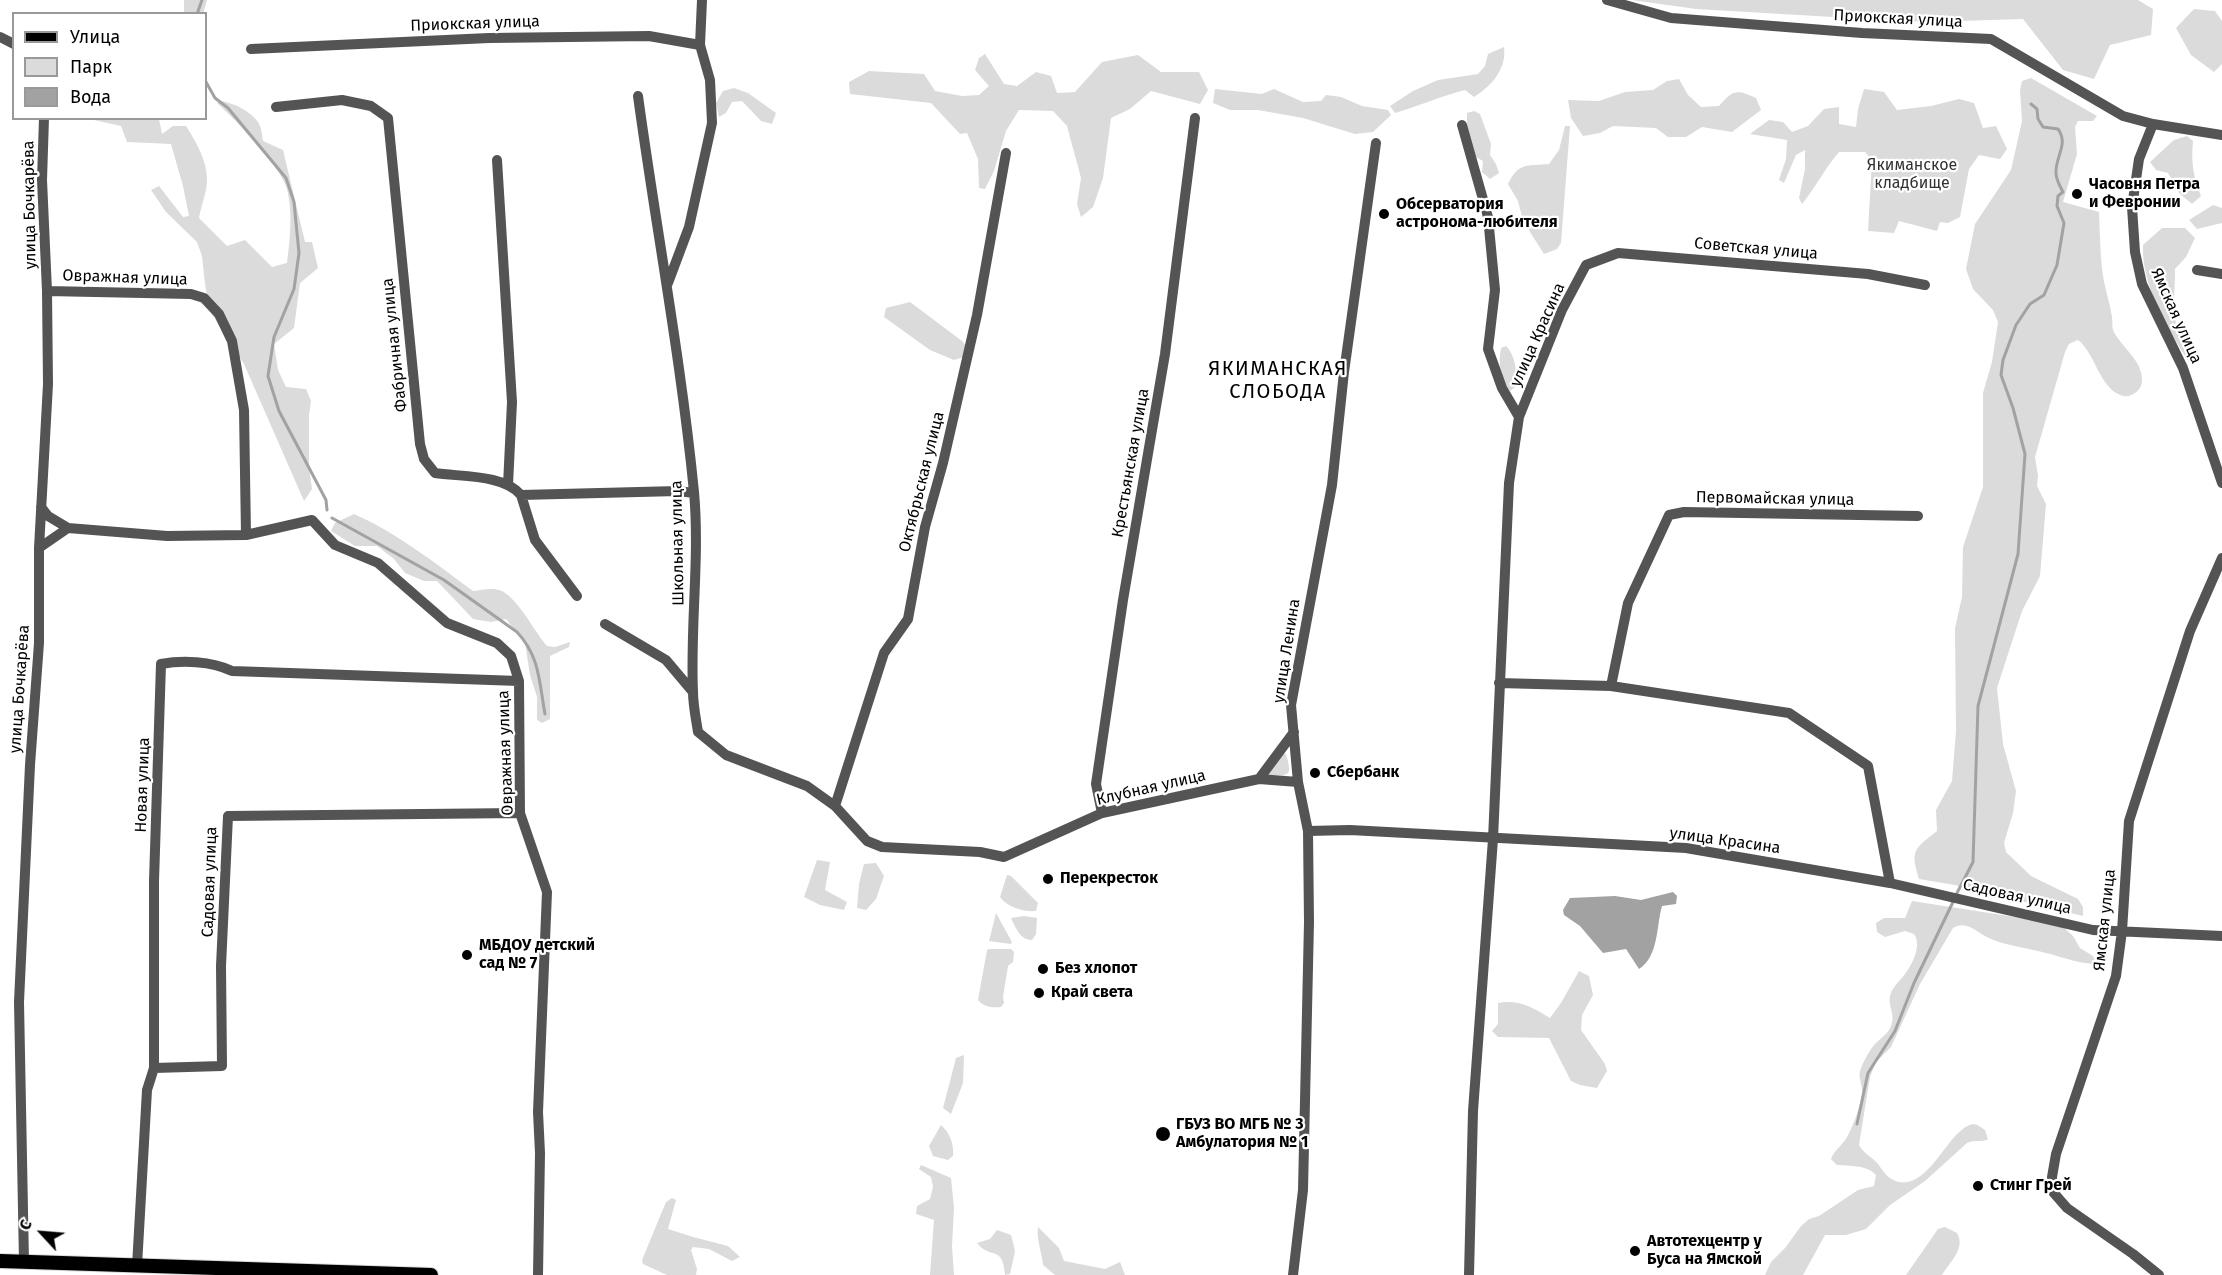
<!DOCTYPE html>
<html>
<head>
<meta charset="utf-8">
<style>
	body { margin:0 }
	#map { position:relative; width:2222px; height:1275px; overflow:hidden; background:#fff; font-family:"Fira Sans",sans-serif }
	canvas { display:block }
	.legend { position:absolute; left:12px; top:12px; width:195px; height:108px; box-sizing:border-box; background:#fff; border:2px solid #999; margin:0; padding:8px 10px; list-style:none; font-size:18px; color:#000 }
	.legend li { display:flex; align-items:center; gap:12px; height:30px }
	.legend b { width:30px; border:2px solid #999 }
	.north { position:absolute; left:12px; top:1203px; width:60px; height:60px; -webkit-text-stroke:4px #fff; paint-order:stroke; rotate:296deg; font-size:16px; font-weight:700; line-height:24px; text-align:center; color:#000 }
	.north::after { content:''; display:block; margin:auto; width:21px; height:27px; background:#000; clip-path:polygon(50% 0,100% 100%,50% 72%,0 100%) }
</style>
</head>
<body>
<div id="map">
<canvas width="2222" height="1275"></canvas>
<ul class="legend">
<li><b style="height:8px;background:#000"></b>Улица</li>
<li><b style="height:16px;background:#dbdbdb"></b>Парк</li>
<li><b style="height:16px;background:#a2a2a2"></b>Вода</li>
</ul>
<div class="north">С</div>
</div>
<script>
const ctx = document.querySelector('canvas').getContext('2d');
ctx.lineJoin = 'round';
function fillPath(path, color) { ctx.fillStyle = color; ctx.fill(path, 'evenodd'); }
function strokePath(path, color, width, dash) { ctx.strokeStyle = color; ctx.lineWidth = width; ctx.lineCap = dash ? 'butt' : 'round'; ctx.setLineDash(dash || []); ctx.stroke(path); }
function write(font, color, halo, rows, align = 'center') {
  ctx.font = font + ' "Fira Sans",sans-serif'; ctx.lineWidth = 4.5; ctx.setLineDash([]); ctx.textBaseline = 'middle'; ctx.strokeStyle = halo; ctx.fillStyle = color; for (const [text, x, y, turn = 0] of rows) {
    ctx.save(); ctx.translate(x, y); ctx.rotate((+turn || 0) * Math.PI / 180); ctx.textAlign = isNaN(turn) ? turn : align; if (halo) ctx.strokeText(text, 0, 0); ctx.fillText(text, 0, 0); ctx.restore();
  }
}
const green = new Path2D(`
	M184,0H207L203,14L184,13Z
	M1632,0H2138L2153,9L2151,35L2110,45L2094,79L2063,70L2023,19L1927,22L1850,18L1696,9Z
	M2194,9L2215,11L2222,21V64L2214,72L2191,55L2176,28Z
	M1504,47C1507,68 1492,86 1474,97L1465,90C1441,96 1419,106 1395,113L1390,106L1413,91L1438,80L1478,74L1485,66L1488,54Z
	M985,54L1004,84L1017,86L1036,72L1051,76L1057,93L1075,92L1102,62L1138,55L1161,72H1199L1208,90L1200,104L1151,91L1130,109L1111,118L1103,178L1093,207L1081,217L1077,204L1081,178L1067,126L1053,111L1019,110L1006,131L994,171L985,189L979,188L978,159L967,133L960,134L931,103L850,94L849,82L869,71L924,74L935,91L962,96L979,95L989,86L975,70L979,58Z
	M2031,78L2097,116L2093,121H2078L2075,127L2077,154L2063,202L2099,212C2100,233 2100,255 2103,276C2105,290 2110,303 2112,317C2113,324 2111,327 2115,334C2124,349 2143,362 2142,381C2142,390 2131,398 2123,396C2099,389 2096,354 2078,340L2069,344L2065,352L2035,457L2038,476L2037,486L2046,504L2040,576L2022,611L1997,688L2003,744L2016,791L2013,813L2004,843L2006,852L2031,876L2078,899L2083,907V916L1955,885L1919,879C1910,850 1914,849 1937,831L1936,810L1952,781L1956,731L1955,628L1962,597L1963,547L1983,487V393L1992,362L1998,322L1993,310L1973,289L1966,269L1975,224L2011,170L2022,121L2020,90L2022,81Z
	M1679,79L1688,95L1701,107L1719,106C1733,90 1736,89 1756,98L1761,110L1732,132L1702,127L1686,137H1668L1656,128L1613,126L1600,133L1583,136L1571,118L1568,100L1599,101L1625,92L1653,90L1667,81Z
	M734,88L748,93L776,113L772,124L761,121L742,101L732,102L726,113L719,117L716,103L723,91Z
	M1215,89L1262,94L1274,89L1303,102L1321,101L1326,95L1341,97L1362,106L1388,110L1391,115L1373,132L1355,134L1303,118L1258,110H1230L1213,103Z
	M1864,89L1884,92L1897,110L1931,106L1959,99L1974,103L1983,128L1996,126L2007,149L2000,159L1979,155L1969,169L1960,217L1948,223L1940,222L1937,231L1899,221L1894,233L1868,231L1872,160L1865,152H1839C1825,168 1816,187 1802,204L1799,198L1805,169V150L1796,155L1784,183L1779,180L1786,159L1787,140L1750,134L1769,120L1783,122L1792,132L1808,126L1824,109L1839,107V124L1856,127L1858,109Z
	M221,101C234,103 255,113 260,126C262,131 262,136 263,141L283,150L305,242H312L318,268L300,283L294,328L274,344L278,370L286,387L306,389L311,401L309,415V467L312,489L304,501L244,364L210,311L205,284L202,256L197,242L166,212L151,190L159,186L183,217L189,216L183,186L171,144L127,142L121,126L94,120V118L159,119L162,134L173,126H186C196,142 207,160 207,180C207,192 201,206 199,218L227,246L245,240L272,267L287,263C290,239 293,213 287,189C281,167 235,119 217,103Z
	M1474,111L1480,114L1491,144L1490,155L1496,164L1499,173L1490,179L1482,172L1483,161L1476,157L1467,128V113Z
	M1565,126H1570L1561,243L1557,249L1544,254L1523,221L1518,201L1508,184C1518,162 1528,166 1549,164L1559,150Z
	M2187,136L2193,141C2191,162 2193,176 2201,196L2192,204L2179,193L2168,173L2156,170L2150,162L2174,140Z
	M2213,205L2222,208V223L2197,229L2189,220Z
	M2162,228H2185L2195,238L2186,257L2175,269C2176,294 2166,334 2194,347L2193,361L2189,362C2168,329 2141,285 2143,245Z
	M910,302L962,341L966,346L964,357L954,360L930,350L884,317L886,308Z
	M1506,346C1516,356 1517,373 1516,386L1510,391C1500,379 1498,364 1501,348Z
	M354,514C397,533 435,563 473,591C483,590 492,587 502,591C519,600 534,631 547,646L555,647L570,642L569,647L550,656V719L542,723L537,720V697L530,675L525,643L506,619L491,622L473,619L437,581H424L405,573L394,559L377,546H355L331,531L335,523Z
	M1283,754H1286C1292,776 1291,776 1268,775Z
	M817,860L830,862L825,890L847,902L844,910L820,905L804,897Z
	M876,863L884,876L876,899L866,910L857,908L859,884L864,864Z
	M1007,875L1011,876L1038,903L1036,911C1023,912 1007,907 1000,897Z
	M1912,901L2060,924L2073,936L2080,948L2093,956L2095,961L2092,964C2073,962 2063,957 2046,953C2028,948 2008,946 1991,939C1978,934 1967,919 1953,928L1920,984L1891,1047L1876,1062L1870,1077L1859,1145C1863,1153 1872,1157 1878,1164C1882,1169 1885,1175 1890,1178C1926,1201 1947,1128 1973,1124C1977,1124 1982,1128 1985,1130L1988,1139C1981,1143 1976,1139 1967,1143L1925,1181L1890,1205L1866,1229L1846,1235H1825L1803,1275H1765L1771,1262L1785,1248L1801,1226L1809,1219L1819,1216L1858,1190L1874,1186L1876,1175C1867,1165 1850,1166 1837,1165L1831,1159C1835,1149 1842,1146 1847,1137C1853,1126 1861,1106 1862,1093C1863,1086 1858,1078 1860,1071C1863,1062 1870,1049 1876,1043C1882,1037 1888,1034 1891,1026C1898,1008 1878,1002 1901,979C1910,969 1923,947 1914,934L1905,931L1885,937L1877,932L1876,923L1884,918H1905Z
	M996,913L1012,942L1011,944L989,941Z
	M1024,916L1037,918L1036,934L1032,940C1020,940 1016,928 1011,918Z
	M989,949H1011L1014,952L1013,962L1008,966L1003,997L1004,1003L1001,1007C992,1008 984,1007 978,1000L987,950Z
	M1579,971L1589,976L1593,995L1582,1015L1581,1030L1605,1064L1607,1071L1597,1088L1580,1085L1571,1081L1549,1038L1498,1037L1492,1031L1498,1024V1003C1518,999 1534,1008 1550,1018L1561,1003Z
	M964,1055L963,1083L951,1114L943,1108L956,1058Z
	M941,1125C950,1133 954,1144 953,1156L948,1160L933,1156L929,1146Z
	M921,1165L951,1178L954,1208L952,1246L954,1275H930L934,1220L916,1214L917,1206L930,1199L933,1187L931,1177L919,1169Z
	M672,1198L676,1200L668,1229L693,1237L728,1246L740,1257L732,1261L709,1249L693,1247L691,1250L697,1269L696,1275H667L643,1264L642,1260L666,1202Z
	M1038,1227L1059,1248L1064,1261L1105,1269L1120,1262L1125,1275H1055L1043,1265C1042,1252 1036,1239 1038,1227Z
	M1945,1227L1957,1233C1966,1248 1950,1262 1942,1275H1906L1938,1229Z
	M997,1230L1011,1235L1015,1251L1010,1274L1005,1275C1003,1244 990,1260 977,1243L990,1239Z`);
const water = new Path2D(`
	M1673,892L1677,896L1676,904L1662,906C1656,927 1659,956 1639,969L1626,949L1603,953L1580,926L1564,915L1563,910L1570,898L1615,896L1641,900Z`);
const stream = new Path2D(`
	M197,14L202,0
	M206,82L215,98L228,108L286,178L294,202L299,253L294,289L274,337L268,376L279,411L326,500L327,510
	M332,518L444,580L517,632C540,657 539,681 545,714
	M1957,893L1973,862L1978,706L2018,554L2025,454L2013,408L2001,375L2003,360L2016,325L2030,304L2044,295L2057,265L2064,223L2057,206L2058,196L2063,192C2060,186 2056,180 2056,173C2055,157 2069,144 2058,129L2043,127L2038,119L2037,109L2031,104
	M1857,1124L1868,1073L1895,1031L1914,983L1953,902`);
const minor = new Path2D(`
	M1607,0L1671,18L1862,33L1991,39L2123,116L2153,124L2222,135
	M0,37L14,44
	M251,49L489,38L649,36L700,45
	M638,96C656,228 681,359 694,492C700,558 690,625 693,692C693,705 696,719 698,732L726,755L807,786L835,806L867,841L882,847L980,852L1004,857L1102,813L1259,779
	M276,107L342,100L371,106L388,118L420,444L424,459L435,473C460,477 504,474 521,495L535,540L577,596
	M2153,124L2139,159L2132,207L2135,252L2142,284L2183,368L2222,483
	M1462,125L1488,217L1495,290L1488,349L1502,388L1519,417L1509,483L1493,839L1473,1111L1469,1275
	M497,160L512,402L508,485
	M2197,270L2222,274
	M668,283L689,227L712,123L710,80L700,45L702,0
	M47,291L191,294L204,298L219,314L232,341L244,410L246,535L312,520L335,545L378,563L447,623L497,643L511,656L519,681L520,813L547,892L538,1112L540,1153L538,1275
	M1519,417L1562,310L1586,265L1618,253L1868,274L1925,285
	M521,495L678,491L694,493
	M41,507L48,516L68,528
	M39,548L68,528L167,536L246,535
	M605,624L666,660L693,692
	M1499,683L1611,686L1789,713L1868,766L1890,883
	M1611,686L1628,603L1669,515L1684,512L1918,516
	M1294,732L1259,779L1298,782
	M835,806L884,653L908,619L925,527L943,463L977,315L1006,153
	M1102,813L1096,784L1123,600L1165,354L1195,118
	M1308,831L1350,830L1686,848L1890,883L2093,930L2222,936
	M154,1068L222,1066L221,966L228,816L520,813
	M24,1262L19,1002L30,765L39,643V548L48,384L47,291L42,180L44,118
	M137,1266L147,1090L154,1068V881L161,664C182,660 211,661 232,671L519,681
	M1293,1275L1303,1190L1309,922L1308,831L1298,782L1291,705L1332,485L1344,372L1376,143
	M2159,1275L2133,1254L2067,1208L2053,1192L2052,1177L2056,1154L2116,976L2122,931L2129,821L2190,631L2222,558`);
const major = new Path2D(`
	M0,1261L431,1275`);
const markers = [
	[2077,194,6,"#000"],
	[1384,214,6,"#000"],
	[1315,773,6,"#000"],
	[1048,879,6,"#000"],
	[467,955,6,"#000"],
	[1043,969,6,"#000"],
	[1039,993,6,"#000"],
	[1163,1134,8,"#000"],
	[1978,1186,6,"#000"],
	[1635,1251,6,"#000"]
];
const streetNames = [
	["Приокская улица",1898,19,3],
	["Приокская улица",475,24,-2],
	["улица Бочкарёва",30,205,-91],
	["Советская улица",1756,249,5],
	["Овражная улица",125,278,2],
	["Ямская улица",2176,316,66],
	["улица Красина",1538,335,-66],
	["Фабричная улица",395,345,-96],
	["Крестьянская улица",1131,463,-80],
	["Октябрьская улица",922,482,-76],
	["Первомайская улица",1775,499,1],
	["Школьная улица",678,543,-91],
	["улица Ленина",1287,651,-81],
	["улица Бочкарёва",20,689,-86],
	["Овражная улица",506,753,-92],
	["Новая улица",143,785,-88],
	["Клубная улица",1151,788,-13],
	["улица Красина",1725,841,8],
	["Садовая улица",210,882,-88],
	["Садовая улица",2017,897,13],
	["Ямская улица",2105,920,-84]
];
const parkNames = [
	["Якиманское",1912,166],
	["кладбище",1912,184]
];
const poiNames = [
	["Часовня Петра",2089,185],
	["и Февронии",2089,203],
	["Обсерватория",1396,205],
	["астронома-любителя",1396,223],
	["Сбербанк",1327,773],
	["Перекресток",1060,879],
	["МБДОУ детский",479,946],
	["сад № 7",479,964],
	["Без хлопот",1055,969],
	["Край света",1051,993],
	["ГБУЗ ВО МГБ № 3",1176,1125],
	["Амбулатория № 1",1176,1143],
	["Стинг Грей",1990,1186],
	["Автотехцентр у",1647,1242],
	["Буса на Ямской",1647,1260]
];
const quarterNames = [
	["ЯКИМАНСКАЯ",1278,369],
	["СЛОБОДА",1278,392]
];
fillPath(green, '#dbdbdb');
fillPath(water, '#a2a2a2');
strokePath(stream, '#a2a2a2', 3);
strokePath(major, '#dbdbdb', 16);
strokePath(minor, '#545454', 10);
strokePath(major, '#000', 14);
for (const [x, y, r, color] of markers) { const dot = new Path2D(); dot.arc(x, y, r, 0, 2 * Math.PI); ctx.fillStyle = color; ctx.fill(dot); strokePath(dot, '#fff', 2); }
write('16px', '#000', '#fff', streetNames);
write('16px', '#323232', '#fff', parkNames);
write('bold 16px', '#000', '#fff', poiNames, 'left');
ctx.letterSpacing = '1.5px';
write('20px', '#000', '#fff', quarterNames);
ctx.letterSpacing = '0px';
</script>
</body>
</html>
